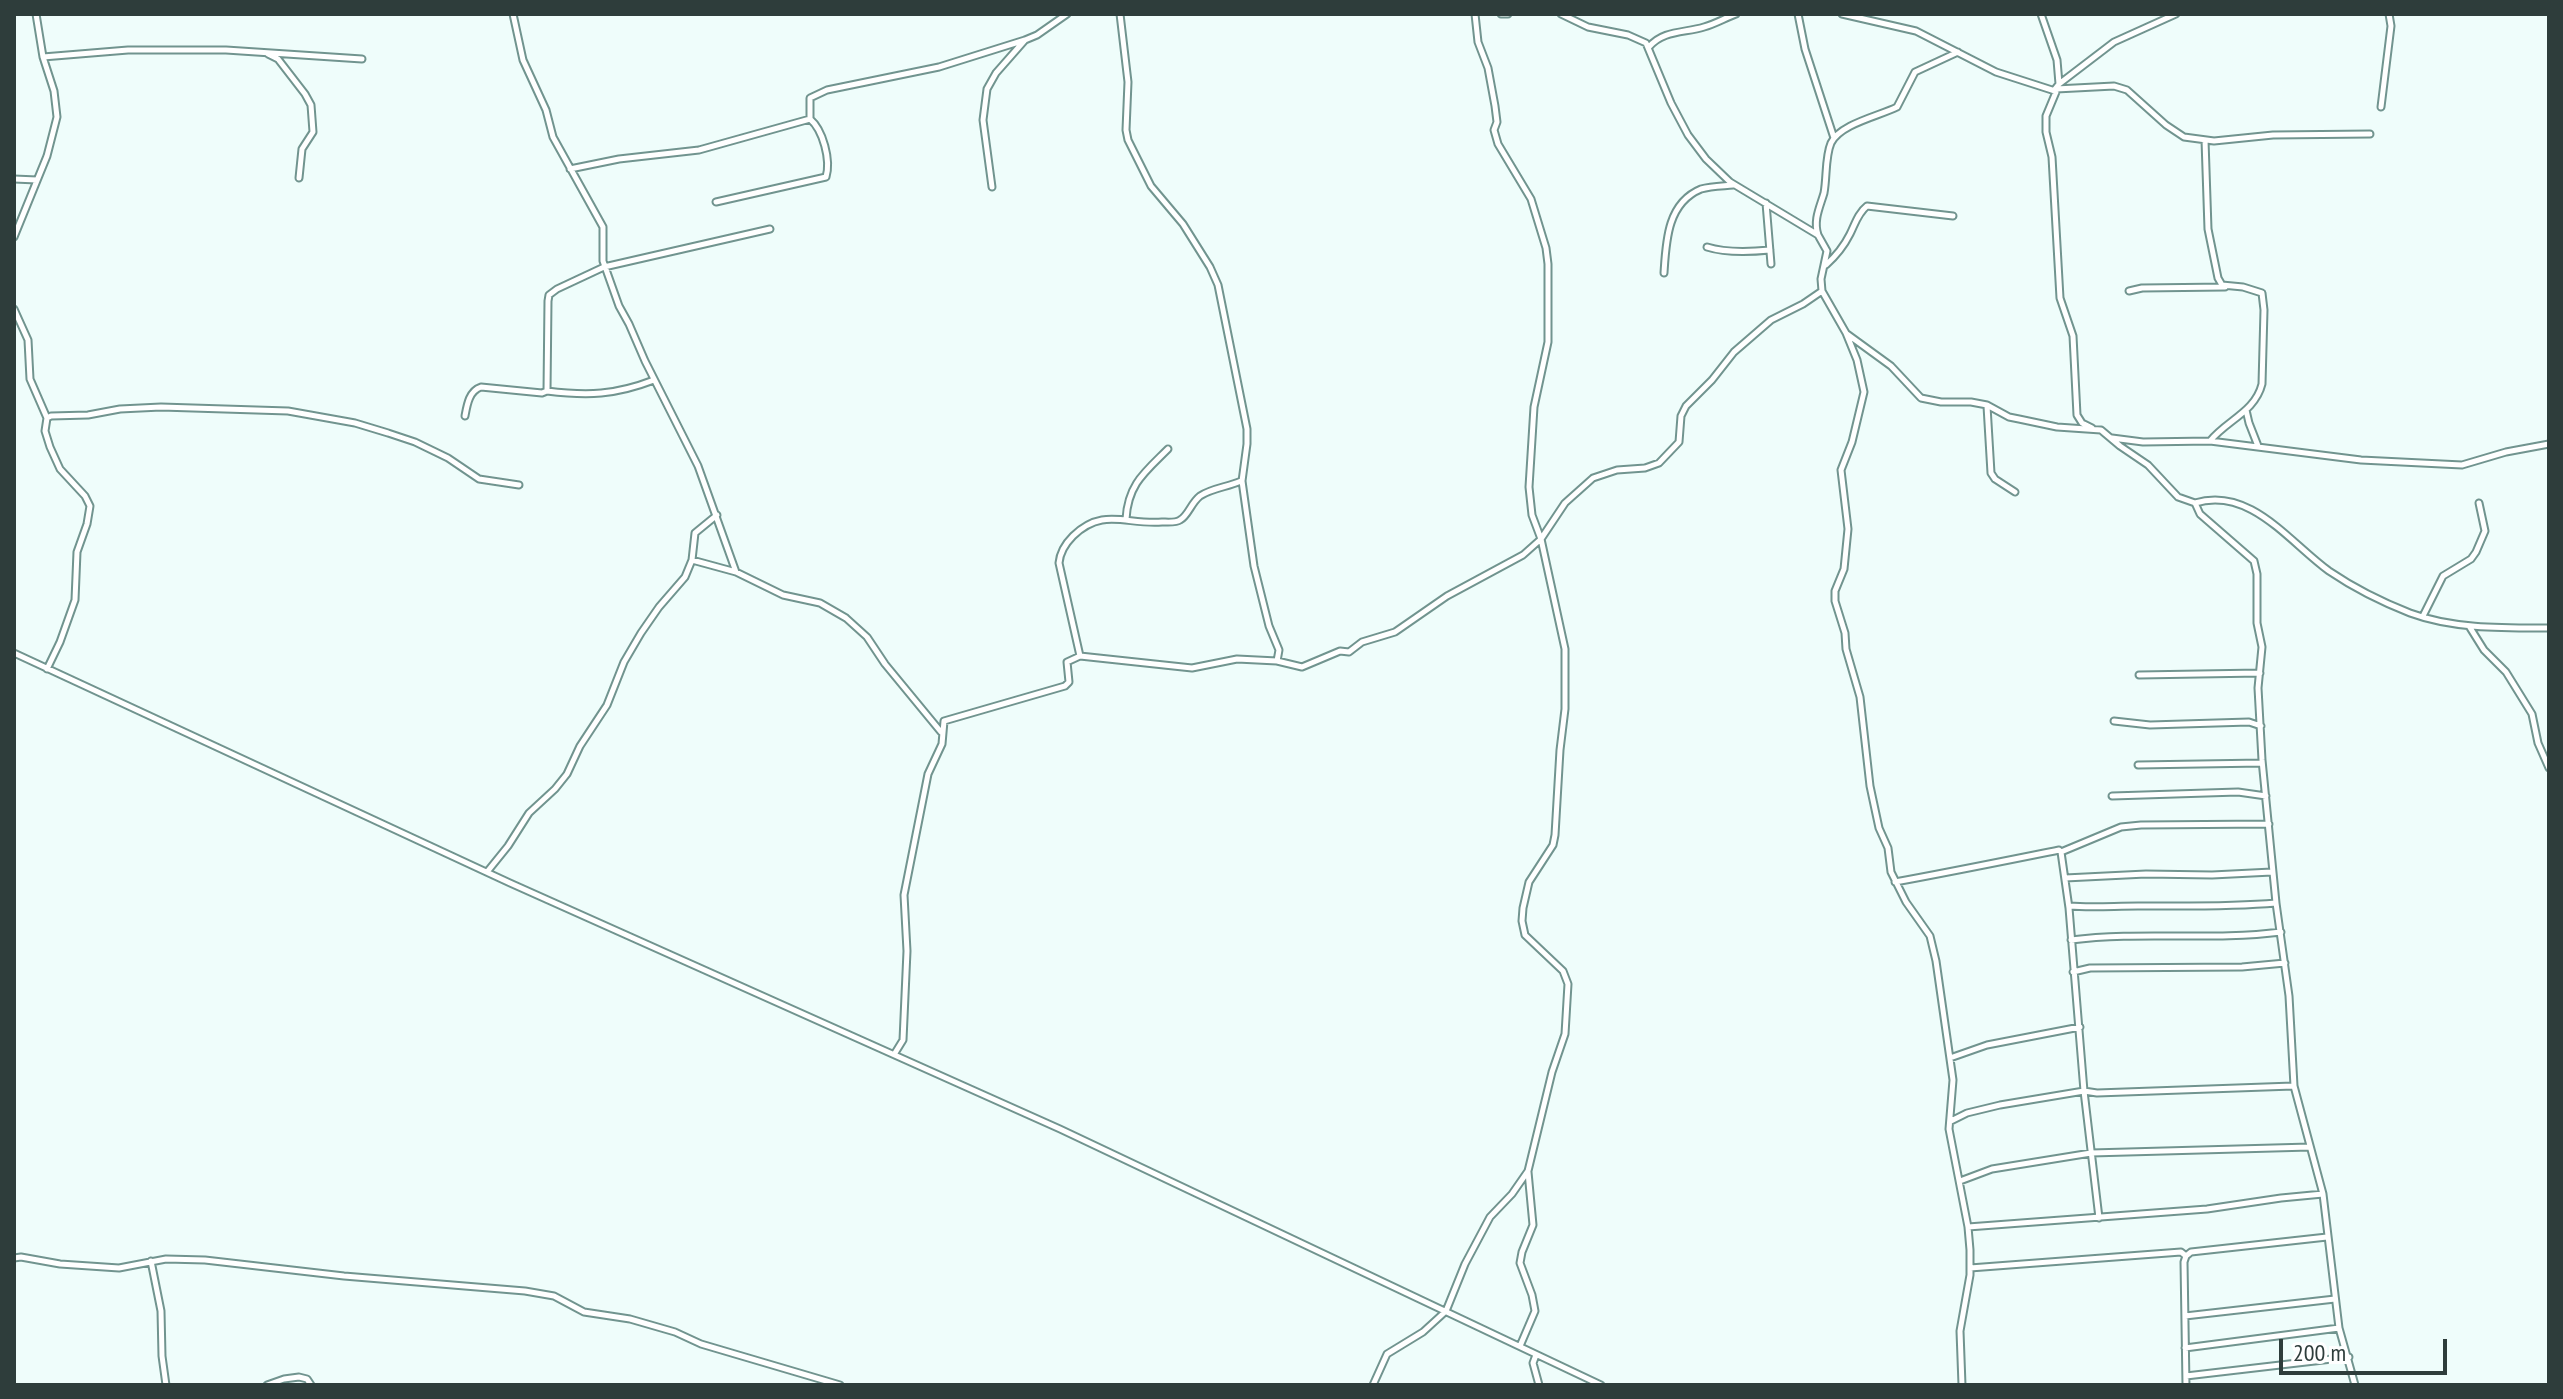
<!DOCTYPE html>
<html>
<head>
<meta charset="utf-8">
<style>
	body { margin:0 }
	#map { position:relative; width:2563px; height:1399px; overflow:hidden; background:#effdfb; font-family:"PT Sans Narrow",sans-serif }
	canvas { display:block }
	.frame { position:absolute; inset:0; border:16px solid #2e3d3b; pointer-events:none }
	.scale { position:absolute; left:2279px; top:1339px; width:168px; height:36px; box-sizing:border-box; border:4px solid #2e3d3b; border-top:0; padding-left:10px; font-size:24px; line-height:28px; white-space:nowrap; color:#2e3d3b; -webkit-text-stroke:6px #fff; paint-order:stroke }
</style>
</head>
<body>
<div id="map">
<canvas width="2563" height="1399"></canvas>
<div class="frame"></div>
<div class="scale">200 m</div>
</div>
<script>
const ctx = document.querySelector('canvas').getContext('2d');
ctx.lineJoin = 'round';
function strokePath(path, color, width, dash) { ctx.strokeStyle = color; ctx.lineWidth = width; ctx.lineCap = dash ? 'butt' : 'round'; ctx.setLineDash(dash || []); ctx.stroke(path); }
const minor = new Path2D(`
	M513,14L523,60L546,110L553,137L603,227V261L619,306L629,324L645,361L698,466L736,572
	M1120,14L1128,82L1126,130L1128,140L1151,186L1183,224L1210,267L1218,285L1247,429V444L1242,481L1254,566L1269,626L1279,650L1277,661
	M1501,14H1508
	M1561,14L1588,27L1628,35L1646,43L1671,103L1688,135L1706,159L1730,182L1818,235L1827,251L1821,279L1822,291L1846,333L1857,360L1864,392L1852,442L1841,470L1848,529L1844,569L1835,591V601L1845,633L1846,649L1860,697L1870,786L1879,828L1888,848L1891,872L1906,902L1930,936L1936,961L1953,1080L1949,1129L1968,1227L1970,1250V1275L1960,1331L1962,1385
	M1798,14L1805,49L1834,138
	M1842,14L1916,31L1996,72L2055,91
	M2041,14L2057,60L2059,84L2055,89L2056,92L2046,116V132L2052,157L2060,298L2073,336L2077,415L2082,423L2092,428
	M1649,47C1663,30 1685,33 1704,27C1715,24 1725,18 1736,14
	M268,54L278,59L305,94L311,105L313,132L302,149L299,178
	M43,57L128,50H226L362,59
	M2059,84L2114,42L2176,14
	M2056,89L2114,86L2127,90L2166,125L2184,137L2214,141L2273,135L2370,134
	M2381,107L2391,26L2389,14
	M2205,140L2208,229L2218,278L2222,285L2243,287L2262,293L2264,310L2262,384C2255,412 2227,420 2210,441
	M570,169L619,159L699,150L810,119V98L827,90L939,67L1025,40
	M14,179L37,180
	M992,187L983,120L987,89L996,73L1025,40L1037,35L1067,14
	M716,202L826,177C831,160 823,130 810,119
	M1766,203L1771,264
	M1818,235C1813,220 1820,207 1824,193C1827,177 1825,157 1831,143C1840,124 1879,116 1897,107L1915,72L1958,52
	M14,237L47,156L57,117L54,91L43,57L36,14
	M1707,247C1726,253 1750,252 1770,250
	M1826,265C1836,256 1844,246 1850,234C1855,224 1858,213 1867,206L1953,216
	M1664,273C1666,242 1667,203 1701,189C1711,186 1723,186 1733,185
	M2129,291L2142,288L2225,287
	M14,309L28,340L30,379L47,418L45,431L50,447L60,469L85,496L90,506L87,524L77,552L75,600L60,642L47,669
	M1847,334L1891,366L1921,398L1941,402H1971L1987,405L2009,417L2019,419L2057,427L2101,430L2120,446L2148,465L2178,497L2195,503L2200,514L2254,561L2257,574V623L2262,647L2258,688L2262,760L2276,903L2289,996L2294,1086L2323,1194L2339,1328L2355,1385
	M547,391C588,396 615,395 654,380
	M1987,406L1991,473L1995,479L2015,492
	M2246,410L2249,423L2258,446
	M465,416C467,405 469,391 481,387L542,393L547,391L548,301L549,295L557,289L604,267L770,229
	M47,418L51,416L88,415L120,409L161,407L288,411L355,423L388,433L415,442L448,458L479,479L519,485
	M2112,438L2143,442L2210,441L2361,460L2462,465L2506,452L2549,444
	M2195,503C2250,486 2289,542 2329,571C2354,588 2382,602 2410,613C2453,629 2504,628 2549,628
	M1126,519C1128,484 1145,472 1168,449
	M692,560L736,572L783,595L820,603L846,618L867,637L885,664L941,732
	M2423,616L2443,576L2471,559L2476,552L2485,531L2479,503
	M2469,626L2484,650L2506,672L2532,714L2538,743L2549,768
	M14,653L510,883L1060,1129L1601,1385
	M1080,656L1059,563C1060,552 1065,544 1073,536C1103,507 1126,525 1162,522C1167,522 1176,523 1180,520C1188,516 1191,503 1200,496C1212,488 1228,487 1241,481
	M2139,675L2260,673
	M2114,721L2150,725L2249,722L2261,726
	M2138,765L2262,763
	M2112,796L2238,792L2266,796
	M2061,852L2069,908L2084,1091L2099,1218
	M487,872L508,846L529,813L555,789L567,774L580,746L607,705L624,662L641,633L659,607L685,577L692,560L695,533L717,515
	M2065,878L2146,874L2212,875L2272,872
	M1895,882C1950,872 2004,861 2059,850L2061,852L2121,827L2141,825L2269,824
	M2069,906C2092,908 2114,906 2138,906C2184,906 2230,907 2276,903
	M2071,940C2141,931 2212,941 2281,932
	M2073,972L2090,968L2242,967L2285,963
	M895,1053L903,1040L907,951L904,895L928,774L942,744L944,721L1065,686L1069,682L1067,662L1080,656L1192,668L1237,659L1277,661L1302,667L1340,651L1349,652L1362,642L1395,632L1447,596L1523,555L1541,539L1565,503L1593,478L1617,470L1645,468L1659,463L1679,442L1681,416L1686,406L1712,380L1734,352L1771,320L1803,304L1822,291
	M1950,1058L1987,1045L2080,1027
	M1951,1121L1967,1113L2000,1105L2084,1091L2097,1093L2293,1086
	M1960,1181L1992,1169L2091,1153L2310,1147
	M1968,1227L2207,1209L2281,1198L2323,1194
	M14,1258L21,1257L60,1264L119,1268L166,1259L205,1260L344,1276L525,1291L554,1296L584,1312L630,1319L675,1332L701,1344L840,1385
	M151,1261L161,1311L162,1356L166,1385
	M1970,1268L2181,1252L2186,1256
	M2185,1316L2335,1299
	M1520,1346L1535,1311L1532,1295L1520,1263L1522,1252L1533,1225L1528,1172
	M2185,1348L2339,1328
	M1536,1355L1533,1363L1539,1385
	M2186,1376L2349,1357
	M267,1385L284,1379L299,1377L307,1379L311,1385
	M1373,1385L1387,1354L1423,1332L1446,1311L1465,1264L1490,1217L1512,1194L1528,1171L1552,1072L1565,1034L1568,984L1563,971L1525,935L1522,921L1523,908L1529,882L1553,845L1555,835L1560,750L1565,709V649L1541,539L1532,515L1529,487L1534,407L1548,342V264L1546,248L1531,199L1498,144L1494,130L1497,122L1495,106L1488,68L1478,42L1475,14
	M2186,1385L2184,1262L2186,1256L2191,1252L2327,1237`);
strokePath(minor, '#71948f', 9);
strokePath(minor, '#fff', 5);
</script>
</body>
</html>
